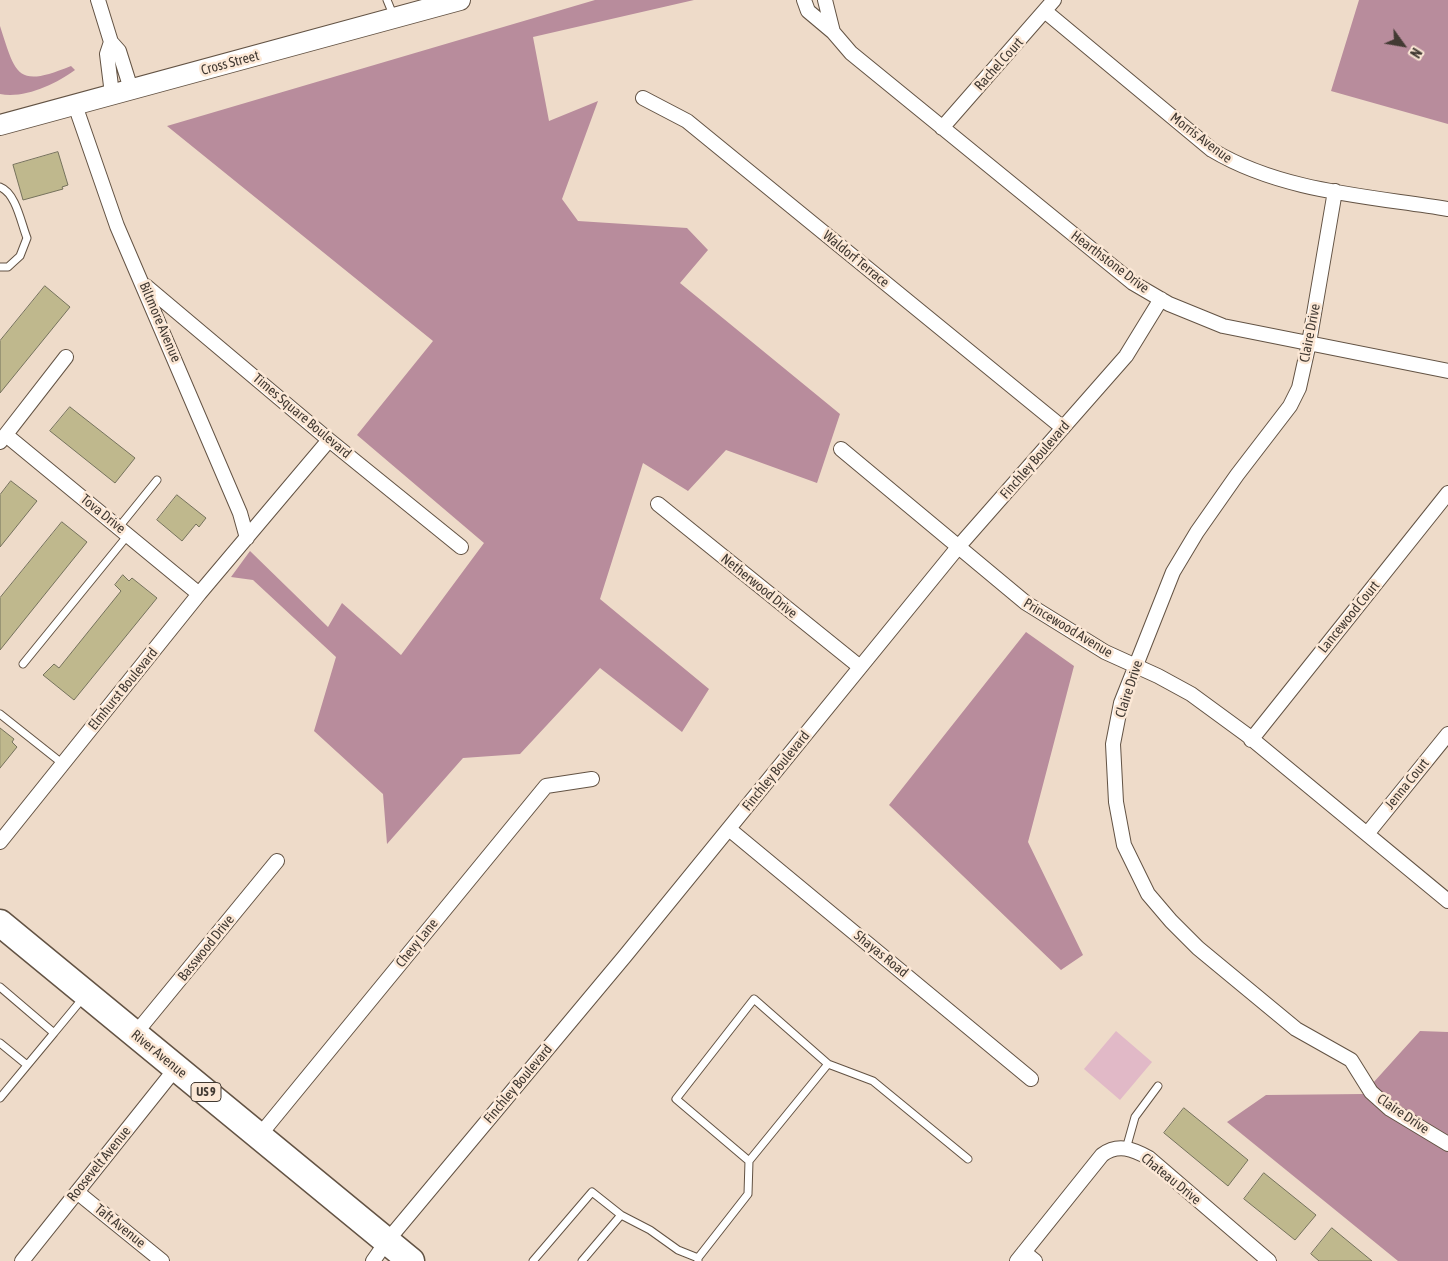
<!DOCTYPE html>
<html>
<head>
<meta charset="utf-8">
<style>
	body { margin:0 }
	#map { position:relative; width:1448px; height:1261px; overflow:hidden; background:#eedbc9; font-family:"Asap Condensed",sans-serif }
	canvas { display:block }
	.north { position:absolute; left:1378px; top:20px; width:50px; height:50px; -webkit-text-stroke:4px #fce8d6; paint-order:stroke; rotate:122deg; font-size:14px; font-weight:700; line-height:20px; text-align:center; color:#423a33 }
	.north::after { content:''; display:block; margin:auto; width:18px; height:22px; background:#423a33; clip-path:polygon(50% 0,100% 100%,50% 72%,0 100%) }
</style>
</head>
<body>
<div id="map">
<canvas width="1448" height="1261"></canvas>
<div class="north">N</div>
</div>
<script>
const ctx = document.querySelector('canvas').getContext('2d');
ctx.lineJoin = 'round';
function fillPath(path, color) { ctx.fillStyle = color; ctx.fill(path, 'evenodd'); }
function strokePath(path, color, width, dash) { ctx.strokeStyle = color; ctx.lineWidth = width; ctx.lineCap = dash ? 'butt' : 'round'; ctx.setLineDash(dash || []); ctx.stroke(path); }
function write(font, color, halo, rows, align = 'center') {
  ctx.font = font + ' "Asap Condensed",sans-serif'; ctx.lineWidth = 5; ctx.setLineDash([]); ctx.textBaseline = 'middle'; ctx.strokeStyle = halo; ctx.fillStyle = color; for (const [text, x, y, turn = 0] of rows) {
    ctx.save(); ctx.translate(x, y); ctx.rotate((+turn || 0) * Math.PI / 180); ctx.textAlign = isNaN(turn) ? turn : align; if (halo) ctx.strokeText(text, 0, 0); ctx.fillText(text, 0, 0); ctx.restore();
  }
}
const green = new Path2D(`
	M1116,1031L1152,1062L1120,1100L1084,1069Z`);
const forest = new Path2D(`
	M595,0H694L533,37L549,121L598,101L562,199L578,221L687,228L708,250L680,283L840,414L817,483L726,450L688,491L643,463L600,599L709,689L682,732L600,668L520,754L463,758L387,844L383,794L314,731L336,657L253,580L231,577L250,551L328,627L342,603L401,655L484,543L357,435L433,341L167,126Z
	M1359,0H1448V124L1331,91Z
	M0,26C16,76 17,88 71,66L75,70C56,84 24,99 0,94Z
	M1026,632L1074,666L1028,842L1083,955L1061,970L889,805Z
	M1420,1031L1448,1032V1261H1398L1227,1122L1266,1095L1363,1094Z`);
const building = new Path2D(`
	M58,152L68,185L62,187L63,189L23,200L13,165Z
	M45,286L70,307L0,393V341Z
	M70,407L135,458L115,483L50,431Z
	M11,481L37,501L0,547V495Z
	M177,495L206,518L199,527L196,524L182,541L157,520Z
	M62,522L87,542L0,650V598Z
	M123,575L129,581L132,578L157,598L74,700L43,675L54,664L59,668L121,591L115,585Z
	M0,728L14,739L12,742L17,747L0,768Z
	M1184,1108L1248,1160L1228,1186L1164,1133Z
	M1264,1173L1316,1215L1295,1240L1244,1199Z
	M1332,1228L1372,1261H1319L1311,1254Z`);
const lane = new Path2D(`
	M387,0L394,17
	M0,187C16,193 21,223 27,238L20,256L8,267H0
	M119,527L157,480
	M23,664L128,535
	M0,714L63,764
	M0,987L54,1033L0,1098
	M54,1033L83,998
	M0,1043L27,1065
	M1126,1149L1135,1117L1158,1086
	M749,1161L676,1099L754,999L828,1064L873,1081L968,1159
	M533,1261L592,1192L621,1215
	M582,1261L621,1215L650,1230L678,1250L698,1258
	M698,1261V1258L748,1194L749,1161L828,1064`);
const street = new Path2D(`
	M98,0L111,42L119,51L131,89
	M804,0L808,11L833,32L851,53L1133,283L1169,304L1223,326L1448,371
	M825,0L833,32
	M1046,12L1212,150C1282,192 1369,196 1448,209
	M111,42L107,54L112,94
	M643,98L687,121L1063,428
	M75,105L117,226L240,513L247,538
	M942,128L1054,0
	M1335,191L1309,343L1299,388L1290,406L1237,475L1197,532L1173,572L1121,703L1113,744L1116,802L1124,845L1148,894L1171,921L1198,948L1296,1029L1351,1060L1371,1092L1390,1109L1448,1144
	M146,286L329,440L461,547
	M6,435L199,594
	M0,442L66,357
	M841,449L1026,603L1105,652L1158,676L1191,694L1247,735L1448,901
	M658,504L860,667
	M1251,740L1448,493
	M729,829L1031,1079
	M1367,834L1448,734
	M0,842L199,594L329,440
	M135,1034L277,861
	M259,1136L546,786L592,779
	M77,1192L162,1261
	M1024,1252L1035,1261
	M22,1261L176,1068
	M373,1261L387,1241L625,956L959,546L1126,356L1161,299
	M1017,1261L1102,1155C1118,1143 1133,1149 1149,1158L1269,1261`);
const secondary = new Path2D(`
	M0,125L460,0`);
const highway = new Path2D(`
	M0,923L411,1261`);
const shields = [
	[206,1092,30]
];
const shieldNames = [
	["US 9",206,1092]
];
const streetNames = [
	["Cross Street",230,63,-15],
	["Rachel Court",999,64,-48],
	["Morris Avenue",1201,138,37],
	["Waldorf Terrace",856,259,39],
	["Hearthstone Drive",1110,262,37],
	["Biltmore Avenue",160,322,67],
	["Claire Drive",1310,333,-79],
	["Times Square Boulevard",302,416,40],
	["Finchley Boulevard",1035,460,-49],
	["Tova Drive",103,514,39],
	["Netherwood Drive",759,586,39],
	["Lancewood Court",1349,617,-51],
	["Princewood Avenue",1068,628,31],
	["Elmhurst Boulevard",123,689,-51],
	["Claire Drive",1129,689,-72],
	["Finchley Boulevard",776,771,-51],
	["Jenna Court",1407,784,-51],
	["Chevy Lane",417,943,-51],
	["Basswood Drive",206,948,-51],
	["Shayas Road",881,954,39],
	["River Avenue",159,1054,39],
	["Finchley Boulevard",518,1084,-50],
	["Claire Drive",1403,1114,34],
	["Roosevelt Avenue",99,1164,-51],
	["Chateau Drive",1171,1179,39],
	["Taft Avenue",120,1226,39]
];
fillPath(green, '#e1b9c7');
fillPath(forest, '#b88c9c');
fillPath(building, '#bfb88d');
strokePath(building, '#75725c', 1);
strokePath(lane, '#635344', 9);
strokePath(street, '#635344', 16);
strokePath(secondary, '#635344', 22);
strokePath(highway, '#635344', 29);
strokePath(lane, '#fff', 7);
strokePath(street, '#fff', 14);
strokePath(secondary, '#fff', 20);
strokePath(highway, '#fff', 26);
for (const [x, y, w] of shields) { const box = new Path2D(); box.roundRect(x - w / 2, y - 9.5, w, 19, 4); ctx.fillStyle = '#fce8d6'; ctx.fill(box); strokePath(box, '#423a33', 1); }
write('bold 12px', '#423a33', null, shieldNames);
write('14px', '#423a33', '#fce8d6', streetNames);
</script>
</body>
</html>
